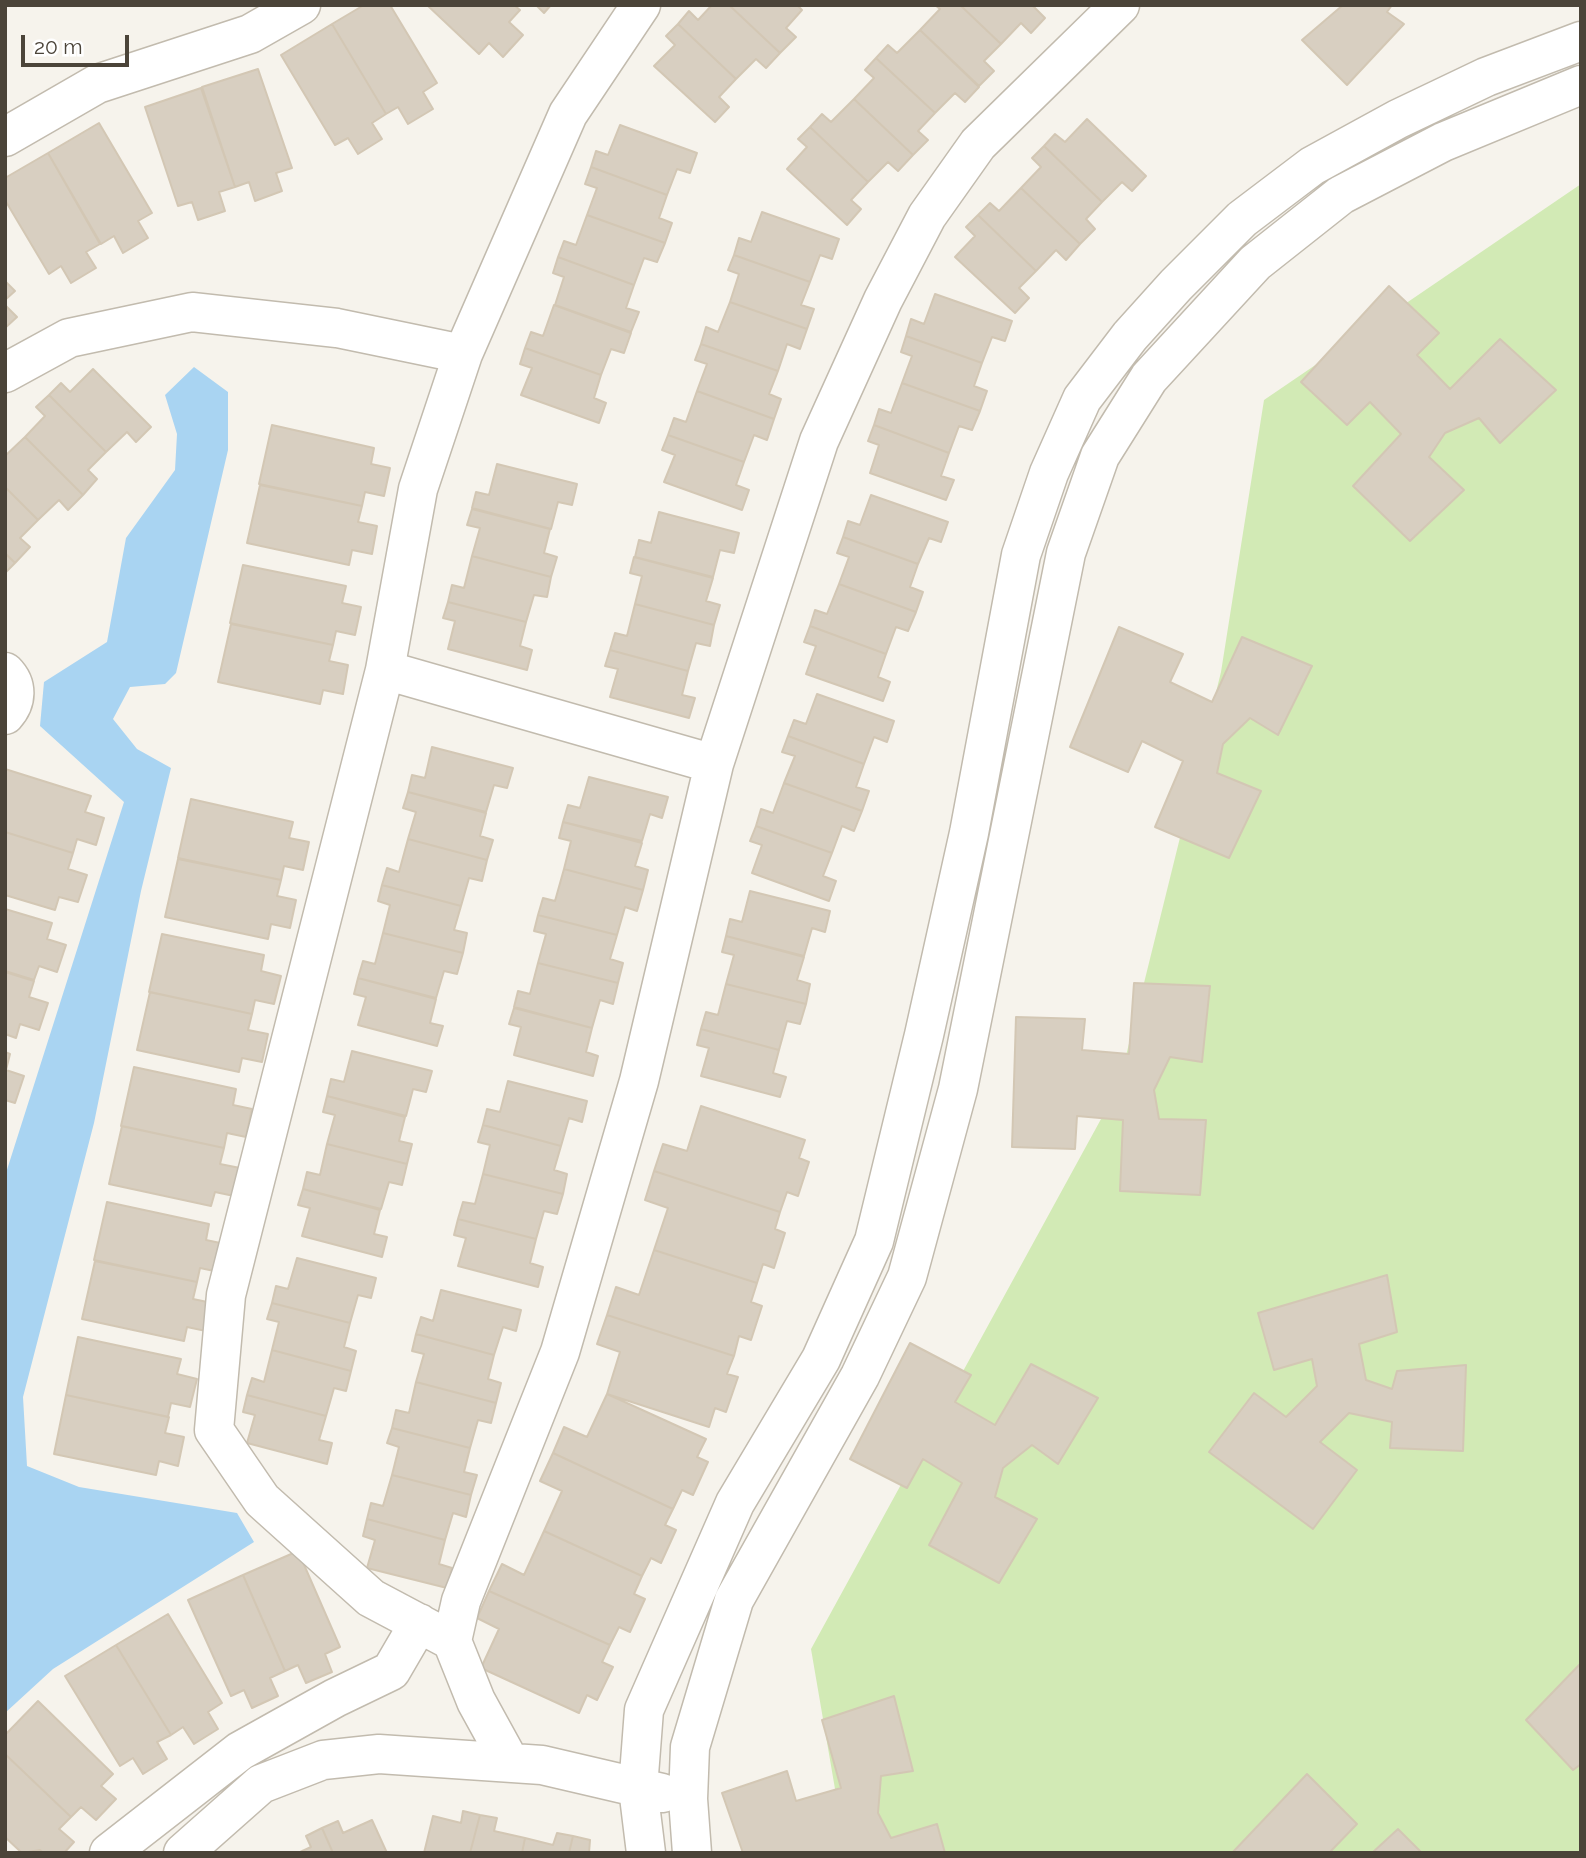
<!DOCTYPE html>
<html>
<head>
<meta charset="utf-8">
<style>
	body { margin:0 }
	#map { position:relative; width:1586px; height:1858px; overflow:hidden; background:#f6f3ec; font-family:Raleway,sans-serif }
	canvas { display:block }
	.frame { position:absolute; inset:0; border:7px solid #4b4439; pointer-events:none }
	.scale { position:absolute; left:21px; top:35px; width:108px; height:32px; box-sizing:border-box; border:4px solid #4b4439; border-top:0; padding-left:9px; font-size:21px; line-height:24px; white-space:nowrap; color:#4b4439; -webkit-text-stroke:5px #fff; paint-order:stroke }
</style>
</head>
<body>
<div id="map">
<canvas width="1586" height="1858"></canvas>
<div class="frame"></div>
<div class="scale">20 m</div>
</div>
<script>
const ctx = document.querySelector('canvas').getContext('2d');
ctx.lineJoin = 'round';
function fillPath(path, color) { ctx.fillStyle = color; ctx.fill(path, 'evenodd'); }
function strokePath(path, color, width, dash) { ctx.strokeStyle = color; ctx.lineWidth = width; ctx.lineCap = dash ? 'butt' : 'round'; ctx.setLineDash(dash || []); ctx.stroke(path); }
const green = new Path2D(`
	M1581,184V1853H846L811,1649L1118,1088L1221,672L1264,400Z`);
const water = new Path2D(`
	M194,367L228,392V450L176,673L165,684L130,687L113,719L137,749L171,768L141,891L94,1123L23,1397L27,1466L79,1487L237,1513L254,1542L53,1669L5,1713V1176L124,802L40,726L44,682L107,642L126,538L175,470L177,434L165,395Z`);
const building = new Path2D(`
	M364,5H390L437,83L423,92L433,109L408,124L398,107L386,114L332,24Z
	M427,5H514L520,10L509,22L523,35L503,57L489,43L479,54Z
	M536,5H551L544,13Z
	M712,5H729L780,53L766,68L756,59L736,79L678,24L689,11L698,20Z
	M729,5H797L802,10L786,28L796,37L780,53Z
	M935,5H960L1001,44L984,61L994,71L979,86L920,30L940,9Z
	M960,5H1032L1045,18L1031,33L1021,23L1001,44Z
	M1343,5H1392L1387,12L1404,24L1347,85L1302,40Z
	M332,24L386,114L372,123L382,139L358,154L348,138L335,145L281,55Z
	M678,24L736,79L719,97L729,107L715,122L654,66L675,45L666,36Z
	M920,30L979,87L965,102L955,93L935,113L876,58L888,45L897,53Z
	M876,58L935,113L918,131L928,140L913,155L854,99L874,78L865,70Z
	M258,69L292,168L276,173L282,191L255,201L249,182L235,187L202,87Z
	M201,88L235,187L219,192L225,211L198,220L192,202L178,206L145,107Z
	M854,99L913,155L898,171L888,162L868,182L810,127L822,114L831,122Z
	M1087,119L1146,176L1132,191L1122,182L1102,202L1044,146L1055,134L1065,142Z
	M99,123L152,213L138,221L148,238L123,253L114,236L101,244L48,153Z
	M620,125L697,153L690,173L677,169L667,195L591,167L596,151L608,155Z
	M810,127L868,182L851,200L861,209L847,225L787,169L807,147L798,139Z
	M1044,146L1102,202L1086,219L1095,229L1080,244L1021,188L1041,167L1032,158Z
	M48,153L100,244L86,252L96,268L71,283L61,266L49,274L5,200V178Z
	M591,167L667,195L659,218L672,223L665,243L587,215L597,188L585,184Z
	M1021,188L1080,244L1066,260L1056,250L1036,271L978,215L990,203L999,211Z
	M762,212L839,239L832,259L820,255L810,282L734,255L739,238L751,242Z
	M587,215L665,243L657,262L644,258L634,285L558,257L564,241L576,245Z
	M978,215L1036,271L1019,288L1029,298L1015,313L955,257L975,236L966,227Z
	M734,255L810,282L801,305L814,309L807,329L730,302L739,274L728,270Z
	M558,257L634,285L626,308L639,312L631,332L555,305L564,277L553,273Z
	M5,281L15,291L5,300Z
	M1389,286L1439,333L1417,355L1450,389L1500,339L1556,390L1500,443L1479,418L1445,433L1429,457L1464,490L1410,541L1353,486L1401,434L1370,402L1347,425L1301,382Z
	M935,294L1012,321L1005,341L992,337L982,363L906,336L911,319L924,324Z
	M730,302L807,329L800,349L787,344L778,371L701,344L706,327L718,332Z
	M5,305L17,317L5,328Z
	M554,305L631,333L624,353L611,349L601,375L525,348L531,332L543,336Z
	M906,336L982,363L974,386L987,391L980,411L902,383L912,356L901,352Z
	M701,344L778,371L769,394L781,399L774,419L697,391L707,364L695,360Z
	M525,348L601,375L594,398L606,403L599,423L521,395L532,368L520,364Z
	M93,369L151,427L136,442L127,432L106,452L49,395L61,383L70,392Z
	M902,383L980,411L972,430L959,426L949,453L874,425L879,409L891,413Z
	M697,391L774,419L767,440L754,435L744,462L668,435L674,418L686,422Z
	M49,395L106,452L88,470L97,479L83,495L25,437L45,416L36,407Z
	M272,425L374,448L371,464L390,468L384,496L365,492L362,506L259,484Z
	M874,425L949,453L941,476L954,480L946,500L870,473L879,445L868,441Z
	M668,435L744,462L736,485L749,490L742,510L664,482L675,455L662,450Z
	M25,437L83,495L68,510L59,500L38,520L5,487V456Z
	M497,464L577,484L572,505L558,502L551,529L472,508L476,492L489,495Z
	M260,485L362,506L358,522L377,526L372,554L352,550L349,565L247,543Z
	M5,487L38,520L20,538L30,547L15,563L5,553Z
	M871,495L948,522L941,542L929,538L918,564L843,537L848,521L860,525Z
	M472,509L550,529L544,553L557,557L551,577L472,556L480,528L467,525Z
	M659,512L739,533L734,553L720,550L713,577L635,557L639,540L651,543Z
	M843,537L918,564L910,587L923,592L916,612L839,584L849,557L837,553Z
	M5,553L15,563L5,573Z
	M472,556L551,577L547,597L534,595L526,622L448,602L452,585L464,588Z
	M634,557L713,578L706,601L720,605L714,625L635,604L642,576L630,573Z
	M243,565L346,586L342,603L361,607L355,635L336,631L333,645L230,623Z
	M839,584L916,612L908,631L896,627L886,654L810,626L815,610L827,614Z
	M448,602L526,622L520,646L532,650L527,670L448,649L455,621L443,618Z
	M635,604L714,625L710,646L696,643L688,671L610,650L615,633L627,636Z
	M231,624L333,645L329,661L348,665L343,694L323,690L320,704L218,682Z
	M810,626L886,654L878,677L890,682L883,701L806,674L816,646L804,642Z
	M1119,627L1183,654L1170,682L1212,702L1242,637L1312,666L1278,735L1250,718L1223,744L1217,773L1261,791L1229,858L1155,827L1183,761L1142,741L1128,772L1070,747Z
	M610,650L688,671L682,695L695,698L689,718L610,697L618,669L605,666Z
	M817,694L894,721L887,742L874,737L864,764L788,736L794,720L806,724Z
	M788,736L864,764L856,787L869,791L862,811L784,783L795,756L782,752Z
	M432,747L513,768L507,788L494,785L486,812L408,792L412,775L425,778Z
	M5,769L91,796L85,812L104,818L96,845L77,839L73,853L5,832Z
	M589,777L668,797L662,818L650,814L642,841L563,822L568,805L580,808Z
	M784,783L862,811L854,831L842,826L832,853L756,826L761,809L773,813Z
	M408,792L486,813L480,836L493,840L487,860L408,839L416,812L403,808Z
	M191,799L293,822L289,838L309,842L303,870L284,866L281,880L178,858Z
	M563,822L642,843L635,866L648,870L643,890L564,869L571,841L559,838Z
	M756,826L832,853L823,876L836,881L829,901L752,873L762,845L750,841Z
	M5,832L73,853L68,869L87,875L78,902L59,897L55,910L5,895Z
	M408,839L487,860L482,881L469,878L461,906L382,885L387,868L399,872Z
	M178,859L281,880L277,896L296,900L290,928L271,924L268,939L165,917Z
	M564,869L643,890L637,911L625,907L617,935L538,915L543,898L555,901Z
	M382,885L461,906L454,930L467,933L463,953L383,933L390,905L378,901Z
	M750,891L830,911L825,932L812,928L804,956L726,936L730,919L742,922Z
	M5,909L52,923L47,939L66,945L57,972L39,966L34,980L5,971Z
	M538,915L617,935L610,959L623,963L618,983L538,963L546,934L534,931Z
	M383,933L463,953L457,974L444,971L436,998L358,978L363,961L375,964Z
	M162,934L264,955L261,971L281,976L274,1004L255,1000L252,1014L149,992Z
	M726,936L804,957L797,980L810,984L806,1004L726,984L734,955L722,952Z
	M538,963L618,983L613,1004L600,1000L592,1028L514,1007L518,991L530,994Z
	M5,972L34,981L29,997L48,1003L39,1030L20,1024L16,1038L5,1034Z
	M358,978L436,999L430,1023L443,1026L437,1046L358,1025L366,997L354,994Z
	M1134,983L1210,986L1202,1062L1170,1057L1154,1090L1159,1119L1206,1120L1200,1195L1120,1191L1123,1120L1077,1116L1075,1149L1012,1147L1016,1017L1085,1019L1082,1050L1129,1054Z
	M726,984L806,1004L800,1024L787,1021L779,1050L701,1029L706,1012L718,1015Z
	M150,992L252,1014L248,1030L268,1034L262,1062L242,1058L239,1072L137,1050Z
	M514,1008L592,1028L586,1052L598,1056L593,1076L514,1055L521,1027L509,1024Z
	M701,1029L779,1050L773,1073L786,1077L780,1097L701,1076L709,1048L697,1045Z
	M352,1051L432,1071L426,1092L413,1089L406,1116L327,1096L331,1079L344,1082Z
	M5,1052L10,1054L6,1070L24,1076L15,1103L5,1100Z
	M134,1067L236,1089L233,1105L252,1109L246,1137L227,1133L224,1148L121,1126Z
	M508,1081L587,1101L582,1122L569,1118L561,1146L483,1125L487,1109L500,1112Z
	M327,1096L405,1117L399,1141L412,1144L407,1164L327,1144L335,1115L323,1112Z
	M701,1106L805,1140L799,1158L809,1162L798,1196L787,1192L780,1212L654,1171L663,1144L687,1151Z
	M483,1125L561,1146L554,1170L567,1174L563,1194L483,1174L490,1145L478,1142Z
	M122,1126L224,1148L220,1164L240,1168L234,1196L215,1192L211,1206L109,1184Z
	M327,1144L407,1164L402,1185L389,1182L381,1209L303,1189L307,1172L320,1175Z
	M654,1171L780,1212L775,1229L785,1233L774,1268L763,1264L757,1283L654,1250L668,1208L645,1200Z
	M483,1174L563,1194L557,1214L544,1211L536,1239L458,1219L463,1202L475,1204Z
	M303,1189L380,1210L374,1234L387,1237L382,1257L302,1236L310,1208L298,1205Z
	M107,1202L209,1224L206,1240L225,1244L219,1272L200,1268L197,1282L94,1260Z
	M458,1219L536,1239L530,1263L543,1267L538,1287L458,1266L466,1238L454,1235Z
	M654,1250L757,1283L751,1302L762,1306L751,1340L739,1336L734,1356L607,1315L616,1287L639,1295Z
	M297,1258L376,1278L371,1298L358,1295L350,1323L272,1303L276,1286L288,1289Z
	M95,1261L197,1282L193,1299L212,1303L206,1331L187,1327L184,1341L82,1319Z
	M1387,1275L1397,1332L1359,1344L1366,1380L1392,1389L1397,1371L1466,1365L1463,1451L1390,1448L1392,1422L1349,1413L1320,1442L1357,1470L1313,1529L1209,1452L1254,1393L1286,1417L1317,1386L1312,1359L1274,1370L1258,1313Z
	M441,1290L521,1310L516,1331L503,1327L494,1355L416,1334L421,1317L433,1321Z
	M272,1303L350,1323L344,1347L356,1351L351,1371L272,1350L279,1322L267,1319Z
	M607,1315L734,1356L727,1374L738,1377L726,1412L715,1408L709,1427L607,1394L620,1352L597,1344Z
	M416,1334L494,1355L488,1379L501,1383L496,1403L416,1382L424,1354L412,1351Z
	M78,1337L181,1359L177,1374L197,1379L190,1407L171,1403L168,1417L66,1395Z
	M910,1343L971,1375L955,1402L995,1425L1031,1364L1098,1398L1058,1464L1032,1445L1003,1468L995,1497L1037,1519L999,1583L929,1545L962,1483L923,1459L907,1488L850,1459Z
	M272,1350L351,1371L346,1391L334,1388L326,1416L247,1395L252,1378L264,1382Z
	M416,1382L496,1403L491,1423L478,1420L470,1448L392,1428L396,1410L409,1413Z
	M607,1394L706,1439L697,1457L708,1462L693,1495L682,1490L673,1509L553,1453L564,1427L587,1437Z
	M66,1395L169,1417L165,1433L184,1437L178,1466L159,1461L156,1475L54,1454Z
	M247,1395L326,1416L319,1440L332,1443L327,1464L247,1443L255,1415L243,1412Z
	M392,1428L470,1448L464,1472L477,1475L471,1495L392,1475L399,1447L387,1443Z
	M553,1453L673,1509L665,1525L676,1530L661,1563L651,1558L642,1576L544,1531L562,1491L540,1481Z
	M392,1475L471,1495L466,1517L453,1513L445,1540L367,1519L371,1503L383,1506Z
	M367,1519L445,1540L439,1564L452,1568L447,1588L367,1568L375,1540L363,1536Z
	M544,1531L642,1576L634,1594L645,1599L630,1632L619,1627L610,1645L489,1591L502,1564L524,1575Z
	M298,1551L340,1647L325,1654L332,1672L306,1683L298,1665L285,1671L243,1575Z
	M243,1575L285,1671L270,1678L278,1696L252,1708L244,1690L231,1696L188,1600Z
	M489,1591L610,1645L602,1662L613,1667L597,1700L587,1695L579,1713L481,1668L499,1629L477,1618Z
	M168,1614L222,1703L208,1712L218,1729L194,1744L183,1727L171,1735L116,1645Z
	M116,1645L171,1735L157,1742L167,1759L143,1774L133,1758L120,1766L65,1676Z
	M1581,1663V1764L1573,1770L1526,1720Z
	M894,1696L913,1771L881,1776L878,1813L891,1838L937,1824L945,1853H743L722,1793L787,1771L796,1801L841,1788L822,1720Z
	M38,1701L113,1774L101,1786L116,1799L96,1820L81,1807L71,1817L5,1754V1735Z
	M5,1754L71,1817L59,1829L74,1842L64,1853H43L40,1850L22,1853L5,1837Z
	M1307,1774L1357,1824L1329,1853H1232Z
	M463,1811L480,1815L470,1853H424L433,1816L461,1823Z
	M480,1815L497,1818L494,1831L525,1838L522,1853H470Z
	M372,1820L387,1853H333L322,1828L338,1821L343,1833Z
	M322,1828L333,1853H298L311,1847L306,1836Z
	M1398,1829L1422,1853H1372Z
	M557,1833L573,1836L569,1853H522L525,1838L553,1845Z
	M573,1836L590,1840L589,1853H569Z`);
const minor = new Path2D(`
	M641,5L568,114L463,354L418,489L385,670L714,764L819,441L883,300L927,216L978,144L1120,5
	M5,137L97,84L250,34L301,5
	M5,373L69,338L192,312L337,328L463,354
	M385,670L226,1295L214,1430L262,1500L371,1598L452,1641
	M5,672C18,685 17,702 5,715
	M509,1761L476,1701L452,1641L461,1601L560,1352L639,1081L714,764
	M109,1853L240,1751L335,1698L391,1671L419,1623
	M183,1853L261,1784L323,1760L379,1754L542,1765L662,1793
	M646,1853L638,1788L644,1710L735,1503L821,1359L874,1241L924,1035L969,833L1021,555L1049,473L1082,399L1130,336L1176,285L1242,219L1312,166L1398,119L1486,77L1581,41
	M692,1853L688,1799L690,1747L734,1600L860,1376L907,1277L958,1089L1066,553L1100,456L1149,378L1255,263L1341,195L1443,142L1581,85`);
fillPath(green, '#d2eab5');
fillPath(water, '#a9d4f2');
fillPath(building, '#d8cfc1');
strokePath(building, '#d3c7b4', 2);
strokePath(minor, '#c2bbae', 41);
strokePath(minor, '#fff', 38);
</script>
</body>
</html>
